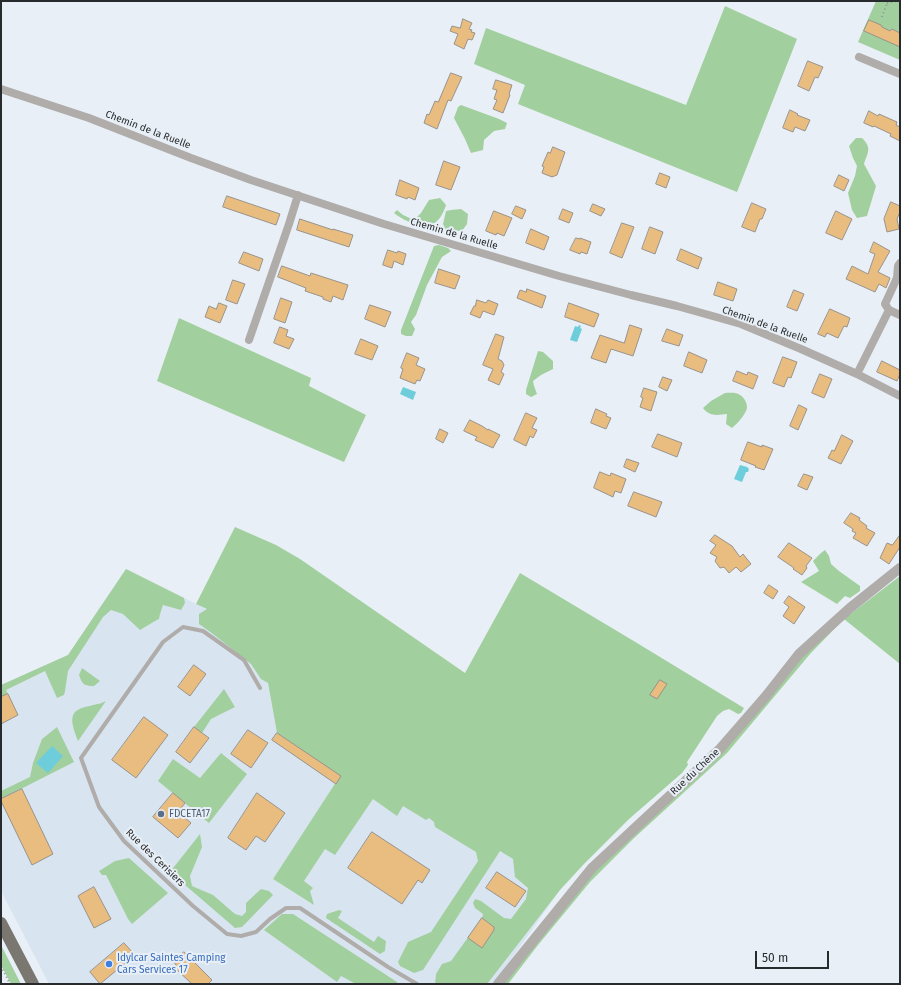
<!DOCTYPE html>
<html>
<head>
<meta charset="utf-8">
<style>
	body { margin:0 }
	#map { position:relative; width:901px; height:985px; overflow:hidden; background:#e8eff6; font-family:"Fira Sans",sans-serif }
	canvas { display:block }
	.frame { position:absolute; inset:0; border:2px solid #282b2d; pointer-events:none }
	.scale { position:absolute; left:755px; top:951px; width:74px; height:18px; box-sizing:border-box; border:2px solid #282b2d; border-top:0; padding-left:5px; font-size:12px; line-height:14px; white-space:nowrap; color:#282b2d; -webkit-text-stroke:3px #e8eff6; paint-order:stroke }
</style>
</head>
<body>
<div id="map">
<canvas width="901" height="985"></canvas>
<div class="frame"></div>
<div class="scale">50 m</div>
</div>
<script>
const ctx = document.querySelector('canvas').getContext('2d');
ctx.lineJoin = 'round';
function fillPath(path, color) { ctx.fillStyle = color; ctx.fill(path, 'evenodd'); }
function strokePath(path, color, width, dash) { ctx.strokeStyle = color; ctx.lineWidth = width; ctx.lineCap = dash ? 'butt' : 'round'; ctx.setLineDash(dash || []); ctx.stroke(path); }
function write(font, color, halo, rows, align = 'center') {
  ctx.font = font + ' "Fira Sans",sans-serif'; ctx.lineWidth = 4; ctx.setLineDash([]); ctx.textBaseline = 'middle'; ctx.strokeStyle = halo; ctx.fillStyle = color; for (const [text, x, y, turn = 0] of rows) {
    ctx.save(); ctx.translate(x, y); ctx.rotate((+turn || 0) * Math.PI / 180); ctx.textAlign = isNaN(turn) ? turn : align; if (halo) ctx.strokeText(text, 0, 0); ctx.fillText(text, 0, 0); ctx.restore();
  }
}
const built = new Path2D(`
	M126,569L259,635L277,733L341,776L273,879L306,899L302,883L360,795L378,770L560,890L494,984H49L1,891V685L68,655Z`);
const green = new Path2D(`
	M876,1H900V60L858,42Z
	M725,6L797,39L737,192L518,104L525,85L474,64L486,28L686,105Z
	M461,105L499,119L507,123L505,129L494,131L484,140L483,150L471,153L465,139L454,118L458,107Z
	M856,138H862C872,148 868,152 864,164L876,186L867,216L857,218L852,210L848,193L855,176L857,166L853,158L849,146Z
	M440,198L446,205C444,211 441,218 436,222C423,230 404,221 394,213L397,210L403,215L414,220L421,213L429,200Z
	M461,209L468,214L467,224L462,231L446,230L443,224L446,211L451,210Z
	M439,245L448,248L451,251L442,257L427,285L416,315L411,322L415,329L412,336H406L401,334V330L434,246Z
	M179,318L311,378L309,386L366,415L344,462L157,381Z
	M538,351L543,352L553,361V369L541,375L533,381L534,386L537,394L531,397L526,394V390Z
	M725,393C730,393 736,392 740,395C745,398 749,406 746,411C743,417 737,424 732,428L726,424L727,414C717,415 710,417 703,408L711,401Z
	M235,527L276,545L300,559L465,673L520,573L632,640L744,708L741,713L738,714L729,709L723,711L717,716L687,762L688,765L682,773L629,819L583,865L560,890L487,984H435L436,974L442,964L451,961L482,918L483,914L475,908L473,903L475,899L481,901L504,918L511,919L526,899L528,888L515,877L513,859L500,851L423,970L414,973L400,966L398,962L408,942L431,932L478,861L476,852L435,827L434,822L429,818L426,820L403,806L397,816L373,799L335,855L325,849L304,881L313,888L310,891L314,905L273,879L340,776L277,733L268,683L261,679L251,664L213,634L199,624V614L207,609L196,604Z
	M825,550L829,556L831,564L839,571L860,586V591L850,598L845,596L837,604L801,582L819,571L813,561L821,553Z
	M126,569L184,598L185,603L181,610L163,605L160,614L159,619L155,621L140,630L123,614L111,610L103,617L68,671L65,691L64,695L57,698L45,671L6,690L8,694L1,697V685L68,655Z
	M900,576V664L844,619L810,654L727,753L633,839L590,882L538,945L508,984H502L593,871L650,819L806,653L844,619Z
	M82,668L100,681L94,686C84,686 82,684 79,675Z
	M224,689L235,707L211,719L202,733L194,727Z
	M106,701L78,741C76,736 74,731 73,726C69,707 84,708 97,704C100,704 103,702 106,701Z
	M57,727L74,762L1,799V791L30,777L33,763L42,739Z
	M221,753L247,774L209,823L158,781L173,759L200,778Z
	M200,834L202,847L190,876L192,886L213,895L235,914L242,916L246,912V903L261,889L269,891L273,895L242,927L235,928L170,872Z
	M129,858L168,893L132,924L128,919L106,875H102L99,871L115,861Z
	M339,910L342,911L338,918L374,942L378,936L386,941L385,951L380,954L326,918L327,914Z
	M282,914H293L397,982L398,984H356L341,976L337,982L264,930Z
	M1,945L21,984H11L1,965Z`);
const water = new Path2D(`
	M575,326L578,327L579,325L581,326L580,328L582,329L577,342L570,340Z
	M403,387L416,392L413,400L400,394Z
	M740,465L747,467L749,469L748,472H746L742,482L734,479Z
	M52,746L63,756L48,773L36,763Z`);
const building = new Path2D(`
	M463,19L472,23L469,29L472,30L471,32L475,33L472,40L468,39L464,49L454,44L458,34L450,31L452,26L460,28Z
	M869,20L881,25L882,27L890,31L892,29L900,33V47L864,31Z
	M808,61L823,67L818,78L815,77L809,91L798,86Z
	M451,73L462,77L451,101L448,100L437,129L424,123L427,114L429,115L435,101L438,102Z
	M496,80L512,85L509,94L510,95L503,113L493,109L497,100L494,99L497,90L493,89Z
	M790,110L798,114L797,115L810,120L805,131L795,127L793,132L783,128Z
	M869,111L878,116L879,114L897,122L896,125L900,127V141L890,136L891,134L874,126L873,127L864,123Z
	M553,147L565,152L557,175L552,177L542,173L544,167L542,166L548,152L550,153Z
	M444,161L460,167L451,190L436,185Z
	M660,173L670,177L666,188L656,184Z
	M839,175L849,180L844,191L834,186Z
	M400,180L419,188L415,200L408,197L407,199L396,195Z
	M227,196L280,214L276,225L223,207Z
	M891,202L900,206V212L897,219L899,229L887,232L884,219Z
	M752,203L766,209L762,219H760L755,232L742,227Z
	M593,204L605,209L601,216L590,211Z
	M516,206L526,210L522,219L512,214Z
	M563,209L573,213L569,223L559,219Z
	M494,211L512,218L504,236L497,233L496,235L486,231Z
	M836,211L852,219L842,240L826,233Z
	M300,219L333,230V229L353,235L349,247L297,230Z
	M622,223L634,227L622,258L610,253Z
	M650,227L663,232L655,254L642,249Z
	M531,229L549,237L544,250L526,243Z
	M576,238L580,239V238L591,242L587,254L581,252L580,254L570,250Z
	M874,242L890,251L878,272L890,278L886,288L879,284L875,292L846,279L852,266L868,274L875,254L870,252Z
	M681,249L702,258L698,269L677,260Z
	M388,250L397,253L398,251L406,254L403,265L394,261L392,268L383,265Z
	M244,252L263,259L259,271L239,263Z
	M282,266L310,276L311,273L348,285L343,300L333,296L331,302L323,299V297L305,291L306,288L278,277Z
	M439,269L460,276L455,289L435,283Z
	M233,280L245,284L237,304L226,300Z
	M718,282L737,289L733,301L714,295Z
	M527,289L546,296L542,308L517,298L520,290L526,292Z
	M794,290L804,294L797,311L787,307Z
	M281,298L292,302L285,323L274,319Z
	M477,300L486,303L488,300L498,304L494,315L483,311L480,318L470,314L474,306H475Z
	M219,303L227,306L220,323L205,317L209,306L216,309Z
	M569,303L599,314L594,327L565,317Z
	M370,305L391,312L385,327L365,319Z
	M830,309L850,318L847,327L844,326L838,338L827,333L825,337L818,334Z
	M630,325L642,329L633,356L611,349L606,363L591,358L600,335L624,343Z
	M280,327L288,330L286,336L294,339L289,349L274,343Z
	M667,329L683,335L679,346L662,341Z
	M496,334L504,337L498,359L502,361L504,365L501,372L504,374L499,385L488,380L493,369L483,365Z
	M361,339L378,346L372,360L355,354Z
	M689,352L707,360L702,373L684,366Z
	M407,353L419,358L416,365L425,369L420,381L417,380L415,384L400,378L403,369L401,368Z
	M783,357L797,362L791,378L788,377L784,387L773,383Z
	M882,361L900,370V374L897,381L877,372Z
	M737,371L747,375L748,372L758,376L753,389L733,381Z
	M820,374L832,379L824,398L812,393Z
	M663,377L672,380L667,391L659,387Z
	M644,388L657,392L651,411L640,407L643,398L641,397Z
	M799,405L807,409L798,430L790,426Z
	M596,409L607,414L606,416L611,418L606,429L591,423Z
	M526,413L537,418L532,428L537,430L533,438L530,436L526,446L514,440Z
	M470,420L482,426L488,430V429L500,435L493,448L475,440L477,437L464,431Z
	M440,429L448,433L443,443L436,439Z
	M658,434L682,443L677,457L652,447Z
	M842,435L853,441L841,464L828,458L832,450L834,451Z
	M748,442L762,447V445L773,449L764,470L755,467L756,466L741,460Z
	M627,459L639,463L635,472L624,467Z
	M600,472L610,476L611,473L626,479L621,493L615,491L613,497L594,488Z
	M804,474L813,477L807,490L798,486Z
	M634,492L662,502L656,517L628,506Z
	M851,513L860,518L859,520L867,526L866,528L875,533L867,546L853,538L856,533L852,531L853,529L844,523Z
	M715,535L732,546L740,557L743,554L751,564L741,572L736,567L729,573L724,567L720,568L715,561L717,557L710,553L716,545L710,541Z
	M900,535V547L889,564L880,558L887,543L892,545Z
	M789,543L812,558L806,566L807,568L802,575L793,569L794,568L778,557Z
	M769,585L778,591L773,599L764,593Z
	M789,596L805,607L794,624L783,616L789,607L784,603Z
	M194,665L206,674L190,696L178,687Z
	M660,680L667,684L657,699L650,695Z
	M8,694L18,715L1,724V697Z
	M144,717L168,735L136,778L112,760Z
	M194,727L209,738L190,763L176,752Z
	M248,730L268,743L251,768L231,754Z
	M277,733L341,776L336,784L272,740Z
	M22,789L53,854L32,865L1,801V799Z
	M173,793L185,803L178,812L191,823L178,838L153,817Z
	M257,793L285,813L265,842L256,836L246,850L228,838Z
	M372,832L430,870L422,883L418,880L402,904L348,868Z
	M497,872L526,891L515,907L486,888Z
	M94,887L111,919L94,928L78,896L81,894Z
	M482,918L494,927V930L482,948L468,938Z
	M124,943L135,955L100,984L90,972Z
	M184,952L212,980L208,984H192L176,969V965L174,962Z`);
const path = new Path2D(`
	M887,3L896,1
	M882,17L888,1
	M1,966L10,984`);
const service = new Path2D(`
	M260,688L244,660L203,631L183,627L163,642L81,758L99,807L124,841L193,906L227,934L241,936L256,932L270,919L286,908H300L388,967L417,984`);
const minor = new Path2D(`
	M859,57L900,74
	M1,89L89,118L191,158L251,180L384,224L559,276L631,295L677,306L741,324L801,349L857,374L900,396
	M889,310L885,304L897,278L898,266L900,263
	M249,340L289,224L298,195
	M857,374L889,310L900,315`);
const tertiary = new Path2D(`
	M498,984L592,868L719,750L766,696L799,654L850,608L900,568`);
const primary = new Path2D(`
	M1,923L33,984`);
const markers = [
	[161,814,4,"#5c6f8a"],
	[109,964,4,"#3f7fe0"]
];
const streetNames = [
	["Chemin de la Ruelle",148,130,21],
	["Chemin de la Ruelle",454,234,16],
	["Chemin de la Ruelle",765,325,20],
	["Rue du Chêne",695,772,-43],
	["Rue des Cerisiers",155,858,44]
];
const serviceNames = [
	["FDCETA17",169,814]
];
const shopNames = [
	["Idylcar Saintes Camping",117,958],
	["Cars Services 17",117,970]
];
fillPath(built, '#d8e5f1');
fillPath(green, '#a2cf9e');
fillPath(water, '#6dcdda');
fillPath(building, '#e9bc80');
strokePath(building, '#98938c', 1);
strokePath(path, '#8e9398', 2, [1, 3]);
strokePath(service, '#afacaa', 4);
strokePath(minor, '#afacaa', 8);
strokePath(tertiary, '#afacaa', 10);
strokePath(primary, '#7a7670', 12);
for (const [x, y, r, color] of markers) { const dot = new Path2D(); dot.arc(x, y, r, 0, 2 * Math.PI); ctx.fillStyle = color; ctx.fill(dot); strokePath(dot, '#e8eff6', 1.5); }
write('10px', '#282b2d', '#e8eff6', streetNames);
write('10px', '#4e5e75', '#e8eff6', serviceNames, 'left');
write('10px', '#366cbe', '#e8eff6', shopNames, 'left');
</script>
</body>
</html>
